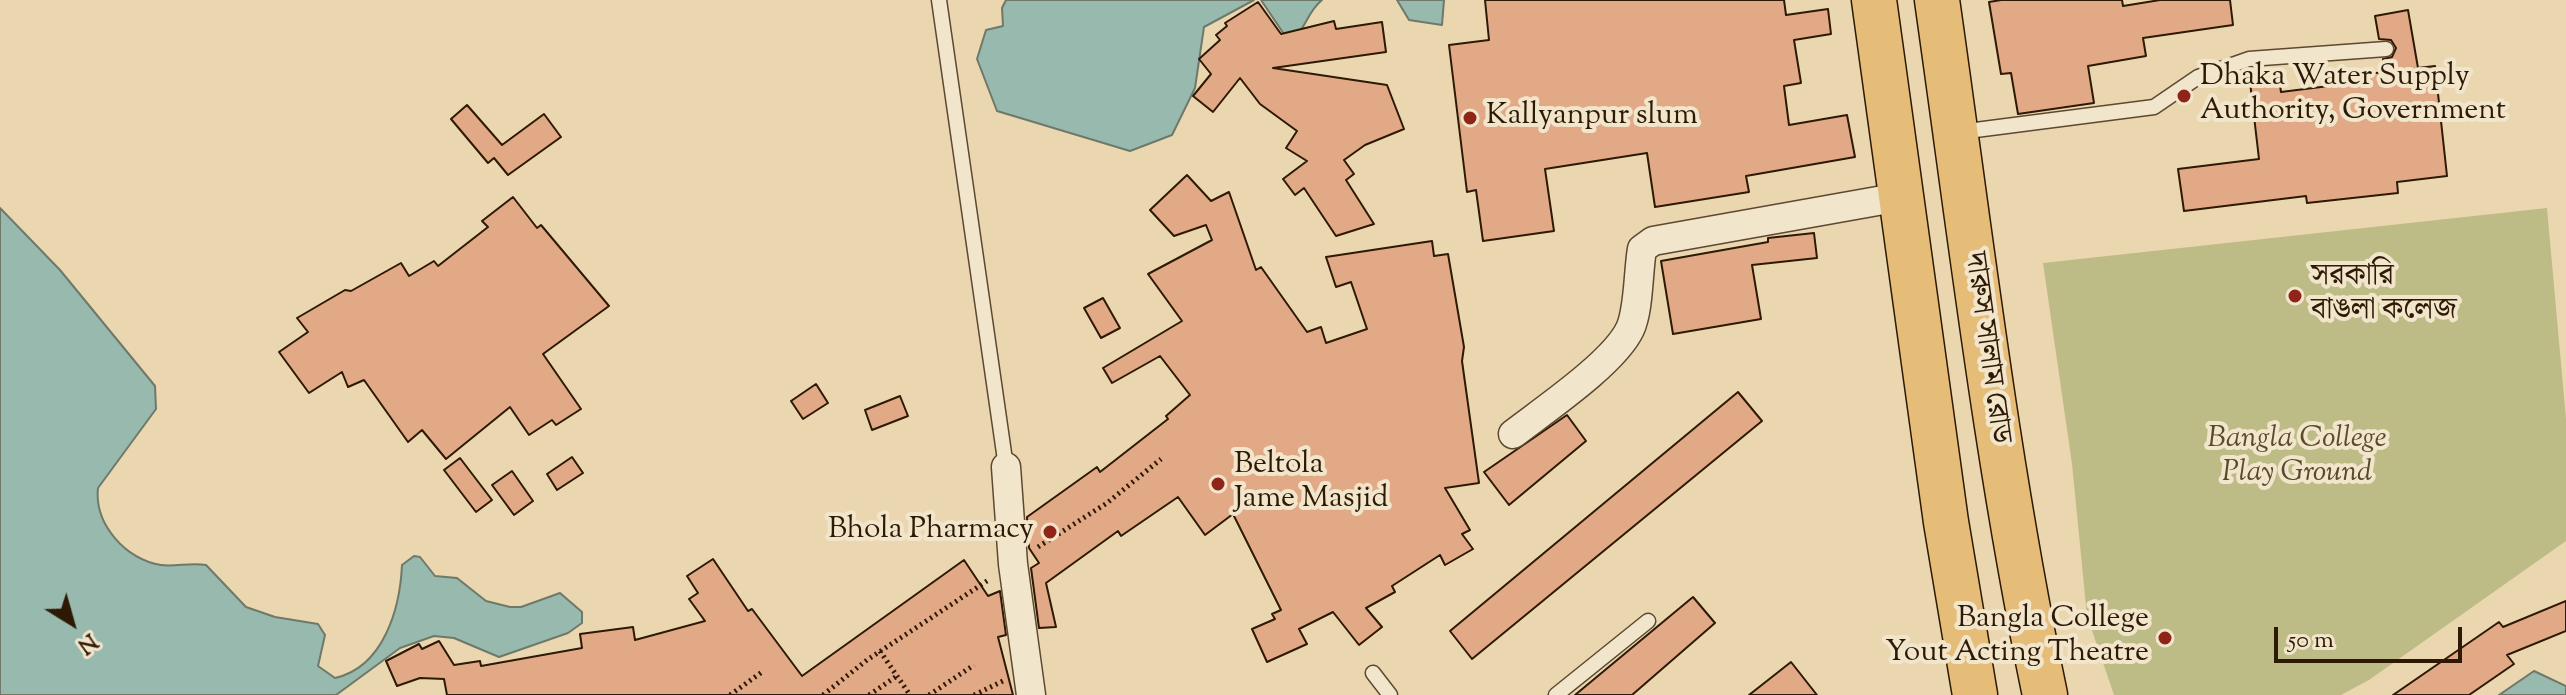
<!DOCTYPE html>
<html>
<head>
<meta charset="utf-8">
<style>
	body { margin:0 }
	#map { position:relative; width:2566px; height:695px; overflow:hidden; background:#ead7af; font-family:"Sorts Mill Goudy",serif }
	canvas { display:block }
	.north { position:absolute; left:32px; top:583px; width:80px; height:80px; -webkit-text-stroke:6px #f1e5cb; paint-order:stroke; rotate:143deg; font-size:22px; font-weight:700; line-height:32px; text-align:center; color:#2e1905 }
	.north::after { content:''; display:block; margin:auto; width:28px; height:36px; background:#2e1905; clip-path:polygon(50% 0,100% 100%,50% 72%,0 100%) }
	.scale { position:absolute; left:2274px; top:627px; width:188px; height:36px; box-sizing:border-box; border:4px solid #2e1905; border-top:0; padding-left:10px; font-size:24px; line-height:28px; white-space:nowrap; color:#2e1905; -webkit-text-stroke:6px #f1e5cb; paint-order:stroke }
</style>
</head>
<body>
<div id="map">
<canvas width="2566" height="695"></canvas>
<div class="north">N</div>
<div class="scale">50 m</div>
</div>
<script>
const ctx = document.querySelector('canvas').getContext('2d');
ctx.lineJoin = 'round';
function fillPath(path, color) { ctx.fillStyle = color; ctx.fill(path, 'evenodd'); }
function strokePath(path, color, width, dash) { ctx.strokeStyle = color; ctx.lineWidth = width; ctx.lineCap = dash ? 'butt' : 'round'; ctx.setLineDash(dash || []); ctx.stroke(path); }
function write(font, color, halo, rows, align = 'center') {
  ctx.font = font + ' "Sorts Mill Goudy","Noto Serif Bengali",serif'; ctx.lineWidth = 8; ctx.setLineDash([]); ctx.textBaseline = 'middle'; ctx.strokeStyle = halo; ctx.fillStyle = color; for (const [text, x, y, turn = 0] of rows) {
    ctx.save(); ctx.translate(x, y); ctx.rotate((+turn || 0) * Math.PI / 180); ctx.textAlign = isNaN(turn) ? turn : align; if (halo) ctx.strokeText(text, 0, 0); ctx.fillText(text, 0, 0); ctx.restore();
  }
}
const green = new Path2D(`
	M2547,208L2566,419V541L2369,680L2341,695H2114L2087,616L2072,464L2043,263Z`);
const water = new Path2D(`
	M1006,0H1254L1204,27L1195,88L1172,135L1130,151L997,111L977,59L986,30L1003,26L1002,8Z
	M1261,0H1322C1306,13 1306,30 1290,43Z
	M1397,0H1444L1442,25L1409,20Z
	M0,208L60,270L155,386L156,409L98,488C94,524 126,560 161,565C176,567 191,562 206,565L246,607L275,617L318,624L325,635L318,666L335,678C384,667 400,608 402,565L414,556L420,557L435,576L457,578L486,601L510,607H521L560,593L582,612V623L568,633L499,657L454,638L434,636L400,648L336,695H0Z
	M2534,671L2566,686V695H2499Z`);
const building = new Path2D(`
	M1485,0H1784L1786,15L1828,9L1831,34L1794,40L1801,83L1784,86L1789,125L1847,115L1855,157L1746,176L1749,192L1655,207L1647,153L1545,169L1554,231L1483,241L1476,190L1467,192L1449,45L1489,40Z
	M2001,0H2122L2123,6L2160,0H2230L2233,25L2143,38L2146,56L2088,66L2094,103L2018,114L2011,73L2001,74L1989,2Z
	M1258,2L1281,34L1334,21L1336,29L1382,22L1386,52L1273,68L1387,85L1404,129L1365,145L1344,160L1354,174L1346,180L1374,224L1336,236L1304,188L1295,195L1283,179L1307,161L1286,148L1297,131L1260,104L1240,78L1213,112L1193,96L1211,74L1199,59L1220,40L1216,35L1227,26L1225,23Z
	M2408,10L2418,68L2435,66L2447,176L2397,182L2398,193L2307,203L2306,196L2184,211L2178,169L2259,159L2250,82L2279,78L2281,92L2329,86L2328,78L2385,72L2383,59L2392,57L2396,48L2391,40L2379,39L2375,16Z
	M467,105L502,145L544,114L561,137L508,175L494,158L488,163L451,119Z
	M1187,175L1211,201L1229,192L1256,270L1261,267L1307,332L1321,327L1326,343L1367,329L1351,282L1336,287L1326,257L1432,241L1434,256L1448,254L1464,347L1462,361L1479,483L1445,488L1470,530L1462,534L1473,549L1445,565L1440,555L1392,586L1395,592L1366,608L1382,627L1359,645L1333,612L1299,629L1307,644L1267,662L1252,629L1275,619L1272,614L1281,610L1233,514L1205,535L1178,497L1121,536L1118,531L1046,583L1056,627L1039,628L1031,568L1039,563L1029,548L1027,517L1097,467L1100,472L1168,419L1166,416L1190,395L1160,356L1112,383L1103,368L1182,321L1148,274L1212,240L1206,225L1174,236L1150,210Z
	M513,197L537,228L541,225L609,306L543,354L581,409L556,425L552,420L529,435L510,407L446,459L422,430L408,442L364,380L348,387L342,372L309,393L279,352L308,332L297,318L345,290L351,291L401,263L409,276L434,261L438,266L488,227L482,221Z
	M1814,233L1817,258L1752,265L1761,319L1673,334L1661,261L1768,242V238Z
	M1103,298L1120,328L1101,338L1084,308Z
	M816,384L828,403L803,419L791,401Z
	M1738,392L1762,421L1472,659L1450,631Z
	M900,396L908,416L872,430L865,410Z
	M1567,415L1586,441L1509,505L1484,472Z
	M572,457L583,473L557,490L547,474Z
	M460,458L492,500L476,512L444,470Z
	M512,471L533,501L514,515L492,485Z
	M713,559L748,611L752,609L802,676L964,560L988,596L1000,591L1006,635L998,637L1013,695H447L444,679L420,678L397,686L386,661L419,644L422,649L439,641L454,665L480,661L481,666L582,648L580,634L633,627L635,640L705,621L689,599L698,593L687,576Z
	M1693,597L1715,623L1632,695H1575Z
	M2566,601V631L2507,655L2514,664L2469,695H2393L2499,622L2503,627Z
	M1791,662L1817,695H1749Z`);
const path = new Path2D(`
	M1038,547L1107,503L1161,459
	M880,651L910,695
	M730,695L762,672
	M823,695L867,660L990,579
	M869,695L897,676
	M929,695L974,665
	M974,695L1005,680`);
const lane = new Path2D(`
	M939,0L1006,467
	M1960,132L2154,107L2198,77L2249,59L2386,49
	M1373,673L1390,695
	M1556,695L1648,621`);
const street = new Path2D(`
	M1513,434C1544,410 1614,363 1630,329C1639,310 1638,272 1642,249L1653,241L1900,197
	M1006,467L1013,564L1031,695`);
const primary = new Path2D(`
	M1874,0L1946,522L1975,695
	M1937,0C1970,232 1997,465 2045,695`);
const markers = [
	[2184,96,8,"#8f2418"],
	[1470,118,8,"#8f2418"],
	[2295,296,8,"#8f2418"],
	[1218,484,8,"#8f2418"],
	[1050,532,8,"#8f2418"],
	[2165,638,8,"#8f2418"]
];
const poiNames = [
	["Dhaka Water Supply",2200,79],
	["Authority, Government",2200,113],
	["Kallyanpur slum",1486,118],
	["সরকারি",2311,279],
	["বাঙলা কলেজ",2311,313],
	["Beltola",1234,467],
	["Jame Masjid",1234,501],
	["Bhola Pharmacy",1034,532,"right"],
	["Bangla College",2149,621,"right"],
	["Yout Acting Theatre",2149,655,"right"]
];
const streetNames = [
	["দারুস সালাম রোড",1985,348,82]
];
const parkNames = [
	["Bangla College",2297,441],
	["Play Ground",2297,475]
];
fillPath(green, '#bebc86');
fillPath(water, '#98b9ae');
strokePath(water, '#6e796a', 2);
fillPath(building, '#e2a987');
strokePath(building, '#2e1905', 2);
strokePath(lane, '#5d4830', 17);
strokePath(street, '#5d4830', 31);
strokePath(primary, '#2e1905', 47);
strokePath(path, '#2e1905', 5, [2, 4]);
strokePath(lane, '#f1e5cb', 14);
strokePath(street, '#f1e5cb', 28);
strokePath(primary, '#e5bc78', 44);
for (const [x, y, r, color] of markers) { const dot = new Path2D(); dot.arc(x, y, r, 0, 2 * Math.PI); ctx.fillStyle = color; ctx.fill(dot); strokePath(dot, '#f1e5cb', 3); }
write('30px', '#2e1905', '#f1e5cb', poiNames, 'left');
write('30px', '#2e1905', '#f1e5cb', streetNames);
write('italic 30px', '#594a2c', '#f1e5cb', parkNames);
</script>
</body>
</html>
